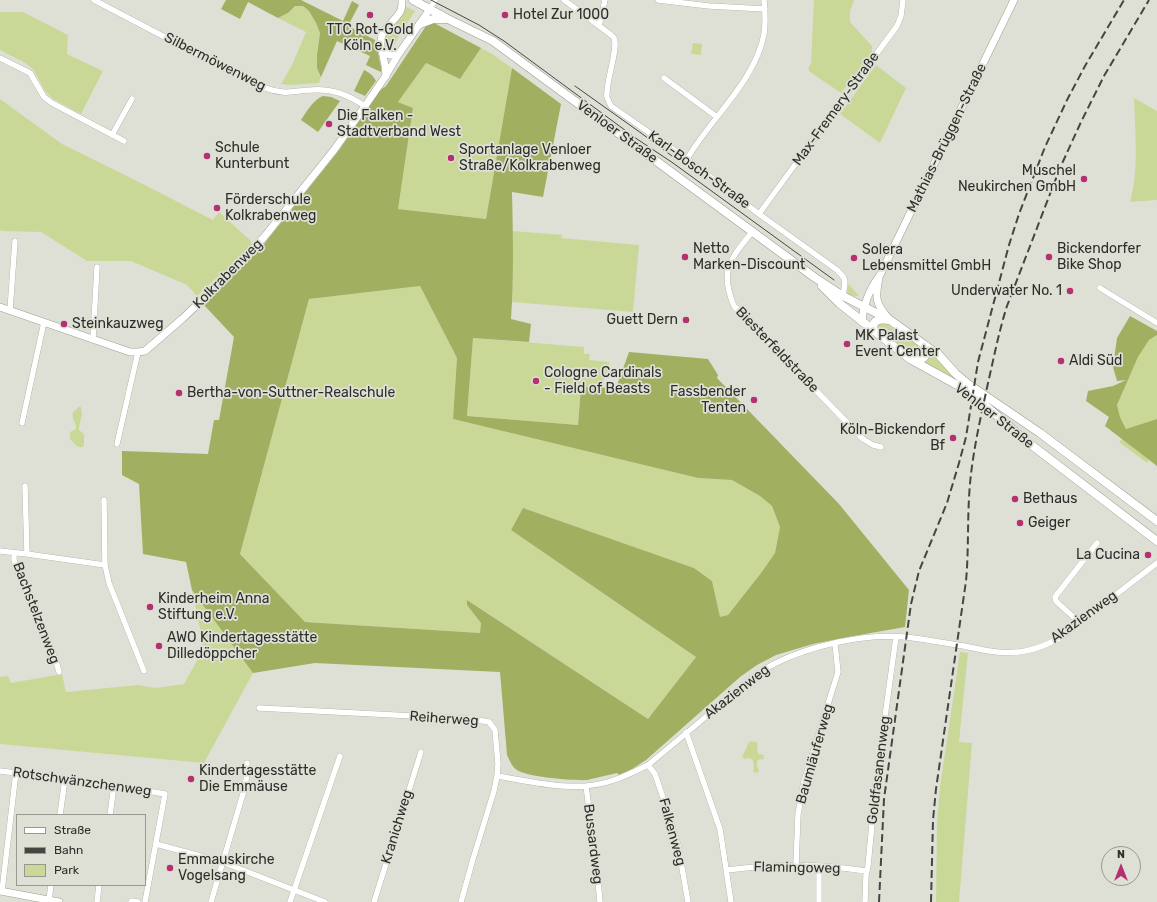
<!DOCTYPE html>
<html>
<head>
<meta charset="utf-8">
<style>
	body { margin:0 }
	#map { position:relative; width:1157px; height:902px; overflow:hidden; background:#dee0d6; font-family:Rubik,sans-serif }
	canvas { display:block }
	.legend { position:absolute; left:16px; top:814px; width:130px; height:72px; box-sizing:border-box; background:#dee0d6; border:1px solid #979991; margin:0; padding:5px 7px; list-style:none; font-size:12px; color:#2d2e2a }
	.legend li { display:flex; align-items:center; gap:8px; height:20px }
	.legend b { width:20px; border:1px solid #979991 }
	.north { position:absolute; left:1101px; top:846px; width:40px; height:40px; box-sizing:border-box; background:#dee0d6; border:1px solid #979991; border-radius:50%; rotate:0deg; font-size:11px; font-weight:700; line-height:16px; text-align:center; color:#2d2e2a }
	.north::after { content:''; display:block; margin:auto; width:14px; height:18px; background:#b52f71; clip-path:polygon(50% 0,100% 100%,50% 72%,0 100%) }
</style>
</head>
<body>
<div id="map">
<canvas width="1157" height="902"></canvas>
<ul class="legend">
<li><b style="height:5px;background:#fff"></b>Straße</li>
<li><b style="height:5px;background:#454641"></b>Bahn</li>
<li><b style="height:11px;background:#cad897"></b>Park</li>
</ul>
<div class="north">N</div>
</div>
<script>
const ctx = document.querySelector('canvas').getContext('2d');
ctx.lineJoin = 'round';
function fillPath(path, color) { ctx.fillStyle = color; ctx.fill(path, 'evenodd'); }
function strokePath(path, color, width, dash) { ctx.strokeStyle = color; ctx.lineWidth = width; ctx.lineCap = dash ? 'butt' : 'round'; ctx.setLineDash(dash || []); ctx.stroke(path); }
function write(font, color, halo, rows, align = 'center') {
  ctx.font = font + ' Rubik,sans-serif'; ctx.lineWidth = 3.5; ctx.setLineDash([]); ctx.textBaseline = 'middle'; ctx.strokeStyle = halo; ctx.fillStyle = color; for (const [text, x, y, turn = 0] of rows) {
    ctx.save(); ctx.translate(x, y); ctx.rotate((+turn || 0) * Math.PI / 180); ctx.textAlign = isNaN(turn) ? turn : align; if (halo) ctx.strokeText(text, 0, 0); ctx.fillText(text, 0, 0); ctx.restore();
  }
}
const green = new Path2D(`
	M814,0H854L850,11V22L872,46V55L841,93L810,72L808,69L811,63Z
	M295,6H303L309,11L316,23L320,33L317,55V68L321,77L319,83L291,85L281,84L292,65L306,32L278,18L288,13Z
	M404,6L415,11L396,41L391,51L385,49C380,33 396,18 404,6Z
	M23,12L68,35L67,54L103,71L81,114L53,99L45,91L33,69L25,63L0,50V12Z
	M693,43L702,44L701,55L691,54Z
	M481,48L492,54L512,68L486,219L398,209L413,108L398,102L426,63L460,79Z
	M876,65L906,88L880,143L840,114Z
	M1134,98L1157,111V200L1130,202C1139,171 1135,130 1134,98Z
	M0,99L62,144L131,178L213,220L219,212L251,241V246L218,280L215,279L197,296L187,285L131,261H87L41,232L2,231L0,230Z
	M513,231L563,235L561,238L639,245L633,312L512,302Z
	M849,284L859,296H855L848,294L847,290Z
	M420,286L457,358L453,419L698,478L732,480L760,496L772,506L780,527L775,553L761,573L728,615L720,618L712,581L694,568L523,508L511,530L696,657L648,719L467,600V605L481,623L480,633L305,622L240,554L309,299Z
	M880,323L886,324L920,346L922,349L921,354L918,356H915L887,336L879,332L877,328L878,325Z
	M1157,335V419L1126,429L1120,417L1117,405L1138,357L1149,340Z
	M473,338L584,347V354H590L589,360L609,362L608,375H606L600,388L581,387L578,425L467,416Z
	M931,354L938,359L959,382L943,372L922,363Z
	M79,407H81L82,414L79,427V430L83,433L84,436V446C78,450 74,443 70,439V432L76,429C77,422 71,421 73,412Z
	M1122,439L1149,460L1147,463L1119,442Z
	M192,590L253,673L204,763L0,744V677L8,676L11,683L62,674L66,692L138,685L155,688L184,684L204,648Z
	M960,652L968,653L959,742L972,743L959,902H936L937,823L940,787Z
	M751,741L757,742L758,754L764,755L763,760L760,759L757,761V766L759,771L757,773L754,772L753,771L754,768L753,760L749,758L745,759L742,757L749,742Z`);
const forest = new Path2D(`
	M226,0H301L343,21L352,1L359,5L348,26L375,40L381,67V72L366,65L370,56L337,41L321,77L317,68V55L320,33L316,23L309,11L303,6H295L288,13L278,18L248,2L240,19L221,9Z
	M434,23L481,48L460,79L426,63L398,102L413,108L398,209L486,219L512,68L561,104L543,197L512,192C513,234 514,276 511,319L531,324L529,342L473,338L467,416L578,425L581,387L616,388L629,352L708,359L718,375L717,378L839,504L909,590L905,627L848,637L813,644L776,655L757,665L740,677L646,760L632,769L619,775L617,773C607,775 597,778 587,780C575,781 527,777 517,770C512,767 510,761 507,755L500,672L315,663L253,673L192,590L186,562L143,554L139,484L122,475V451L208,454L214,420H219L234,337L204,305L260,249L340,149L379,91L386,86L426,26ZM420,286L457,358L453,419L698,478L732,480L760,496L772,506L780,527L775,553L761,573L728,615L720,617L712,581L694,568L523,508L511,530L696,657L648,719L467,600V605L481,623L480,633L305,622L240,554L309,299Z
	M364,70C370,73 373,75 376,81L365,96L354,91Z
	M323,96L331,97L340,101L318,132L301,120C307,111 313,100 323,96Z
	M1130,316L1157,331V335L1149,340L1138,357L1117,405L1120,417L1126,429L1157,419V466L1105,426L1109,417L1086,401L1088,391L1113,386L1126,380L1117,381L1113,367L1117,338Z`);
const minor = new Path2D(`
	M94,0L243,78C256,84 268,91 283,92C292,93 302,90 311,90C332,88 348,95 365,106
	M564,0L610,34C611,35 614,37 614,38C619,48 605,83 607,97C608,100 609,103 611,106L687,159L759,214L837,270C848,281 845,280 843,296
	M658,0L709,6L765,9
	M430,9L435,0
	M599,26L602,14L605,0
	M0,58L30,73L44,97L52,103L124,141
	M664,78L717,117
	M112,135L132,99
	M687,159C710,119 756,80 764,34C766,23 765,11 764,0
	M759,214L821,129L897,26L901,16L903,0
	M752,232C730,260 719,270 734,306L863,439L873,445L881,447
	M1100,288L1157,323
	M10,310L15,241
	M93,339L97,267
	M22,423L44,322
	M117,444L138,352
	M25,486L27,554
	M104,500L105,565
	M0,551L27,554L105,565L109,583L144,671
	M14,553V560L16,567L56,661L59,672
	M1080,623L1059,604L1056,601L1055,597L1097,543
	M259,708L471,719L489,722L495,730L498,764L497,776L494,791L473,859L461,902
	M686,732L720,829L731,902
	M648,765L655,774L668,812L678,845L688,902
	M0,771L114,785L165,794L145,902
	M497,776C534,782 574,793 611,781C624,777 636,771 648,765L756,675C762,671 768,667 774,664C809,646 865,633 904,637C924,639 944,643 964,646C975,648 986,651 997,652C1020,655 1042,648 1061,637L1157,563
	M586,786L597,870L600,902
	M60,815L65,779
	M110,815L114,785
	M156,844L222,862L325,902
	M796,865L798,814L804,781L838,672L835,644
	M727,870C758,866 789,864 820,866C836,867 851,869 867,871
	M2,891L16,772
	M49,900L51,885
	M97,902L99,885
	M131,902L132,901L138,902
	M211,902L245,787L247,773V763
	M290,902L340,756
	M374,902L421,752
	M819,902V866
	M865,902L866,875L868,866L876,782L896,637`);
const tertiary = new Path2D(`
	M382,50L385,66L386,76
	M398,55C388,56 380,53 381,42C381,39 382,35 383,33C388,25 395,20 400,12C402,9 402,4 402,0
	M879,278C875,298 875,303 889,319
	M0,307L130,352H138L145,351L182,319L220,283L265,236L334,150L365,106L385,77L398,55L430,9
	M862,322C863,304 869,290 880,275L1014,0
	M0,891L59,902`);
const secondary = new Path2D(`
	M413,0L448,19L493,41L814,277L843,296L890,320L926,346L938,354L956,374L968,384L1040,433L1157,521
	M420,24L433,19H445
	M822,286L839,303L910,359L959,386L979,400L1025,440L1157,541
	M874,331C871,319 880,319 889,320
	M911,359C922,361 928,358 926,346`);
const tram = new Path2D(`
	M431,0L479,25L504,41L637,139L673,163L834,280
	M575,86L641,133L676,159`);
const rail = new Path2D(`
	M879,902L884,799L911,604L919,571L947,503L959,463L966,437L978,362L1009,245L1019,214L1045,147L1067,100L1085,66L1124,0
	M931,902L933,820L936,789L966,581C969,549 967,517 970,484C973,450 981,416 988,383C994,357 999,331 1007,306L1060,168L1081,122L1104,76L1149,0`);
const markers = [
	[370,15,4,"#b52f71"],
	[505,15,4,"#b52f71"],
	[329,124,4,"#b52f71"],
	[207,156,4,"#b52f71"],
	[451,158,4,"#b52f71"],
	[1084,179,4,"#b52f71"],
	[217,208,4,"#b52f71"],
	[685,257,4,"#b52f71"],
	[1049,257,4,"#b52f71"],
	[854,258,4,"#b52f71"],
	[1070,291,4,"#b52f71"],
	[686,320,4,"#b52f71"],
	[64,324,4,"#b52f71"],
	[847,344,4,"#b52f71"],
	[1061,361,4,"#b52f71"],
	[536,381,4,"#b52f71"],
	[179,393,4,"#b52f71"],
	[754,400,4,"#b52f71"],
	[953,438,4,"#b52f71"],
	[1015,499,4,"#b52f71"],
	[1020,523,4,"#b52f71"],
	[1148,555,4,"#b52f71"],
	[150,607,4,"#b52f71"],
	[159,646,4,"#b52f71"],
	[191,779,4,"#b52f71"],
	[170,868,4,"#b52f71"]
];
const poiNames = [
	["Hotel Zur 1000",513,15],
	["TTC Rot-Gold",370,30,"center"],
	["Köln e.V.",370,46,"center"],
	["Die Falken -",337,116],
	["Stadtverband West",337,132],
	["Schule",215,148],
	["Kunterbunt",215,164],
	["Sportanlage Venloer",459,150],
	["Straße/Kolkrabenweg",459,166],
	["Muschel",1076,171,"right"],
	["Neukirchen GmbH",1076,187,"right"],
	["Förderschule",225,200],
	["Kolkrabenweg",225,216],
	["Netto",693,249],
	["Marken-Discount",693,265],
	["Bickendorfer",1057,249],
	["Bike Shop",1057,265],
	["Solera",862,250],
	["Lebensmittel GmbH",862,266],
	["Underwater No. 1",1062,291,"right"],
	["Guett Dern",678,320,"right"],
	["Steinkauzweg",72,324],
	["MK Palast",855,336],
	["Event Center",855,352],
	["Aldi Süd",1069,361],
	["Cologne Cardinals",544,373],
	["- Field of Beasts",544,389],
	["Fassbender",746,392,"right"],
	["Tenten",746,408,"right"],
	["Bertha-von-Suttner-Realschule",187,393],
	["Köln-Bickendorf",945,430,"right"],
	["Bf",945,446,"right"],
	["Bethaus",1023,499],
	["Geiger",1028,523],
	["La Cucina",1140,555,"right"],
	["Kinderheim Anna",158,599],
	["Stiftung e.V.",158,615],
	["AWO Kindertagesstätte",167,638],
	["Dilledöppcher",167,654],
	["Kindertagesstätte",199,771],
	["Die Emmäuse",199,787],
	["Emmauskirche",178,860],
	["Vogelsang",178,876]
];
const streetNames = [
	["Silbermöwenweg",215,62,27],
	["Max-Fremery-Straße",836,109,-54],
	["Venloer Straße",617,132,36],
	["Mathias-Brüggen-Straße",947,138,-64],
	["Karl-Bosch-Straße",699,170,36],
	["Kolkrabenweg",228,274,-45],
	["Biesterfeldstraße",777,350,46],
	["Venloer Straße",994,416,38],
	["Bachstelzenweg",36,613,69],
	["Akazienweg",1084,617,-36],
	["Akazienweg",737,692,-38],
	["Reiherweg",444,719,4],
	["Baumläuferweg",815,754,-74],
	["Goldfasanenweg",879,770,-83],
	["Rotschwänzchenweg",82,782,8],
	["Kranichweg",397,827,-73],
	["Falkenweg",672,832,75],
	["Bussardweg",593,844,83],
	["Flamingoweg",797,868,1]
];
fillPath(green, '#cad897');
fillPath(forest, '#a0af60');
strokePath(minor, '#9b9e94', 6);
strokePath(tertiary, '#9b9e94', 8);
strokePath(secondary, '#9b9e94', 9);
strokePath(minor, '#fff', 5.5);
strokePath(tertiary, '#fff', 7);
strokePath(secondary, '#fff', 8);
strokePath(tram, '#454641', 1);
strokePath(rail, '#454641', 2, [8, 4]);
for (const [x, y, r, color] of markers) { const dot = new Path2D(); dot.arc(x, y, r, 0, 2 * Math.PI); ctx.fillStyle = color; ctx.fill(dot); strokePath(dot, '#dee0d6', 1.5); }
write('14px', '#2d2e2a', '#dee0d6', poiNames, 'left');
write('14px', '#2d2e2a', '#dee0d6', streetNames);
</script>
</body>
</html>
